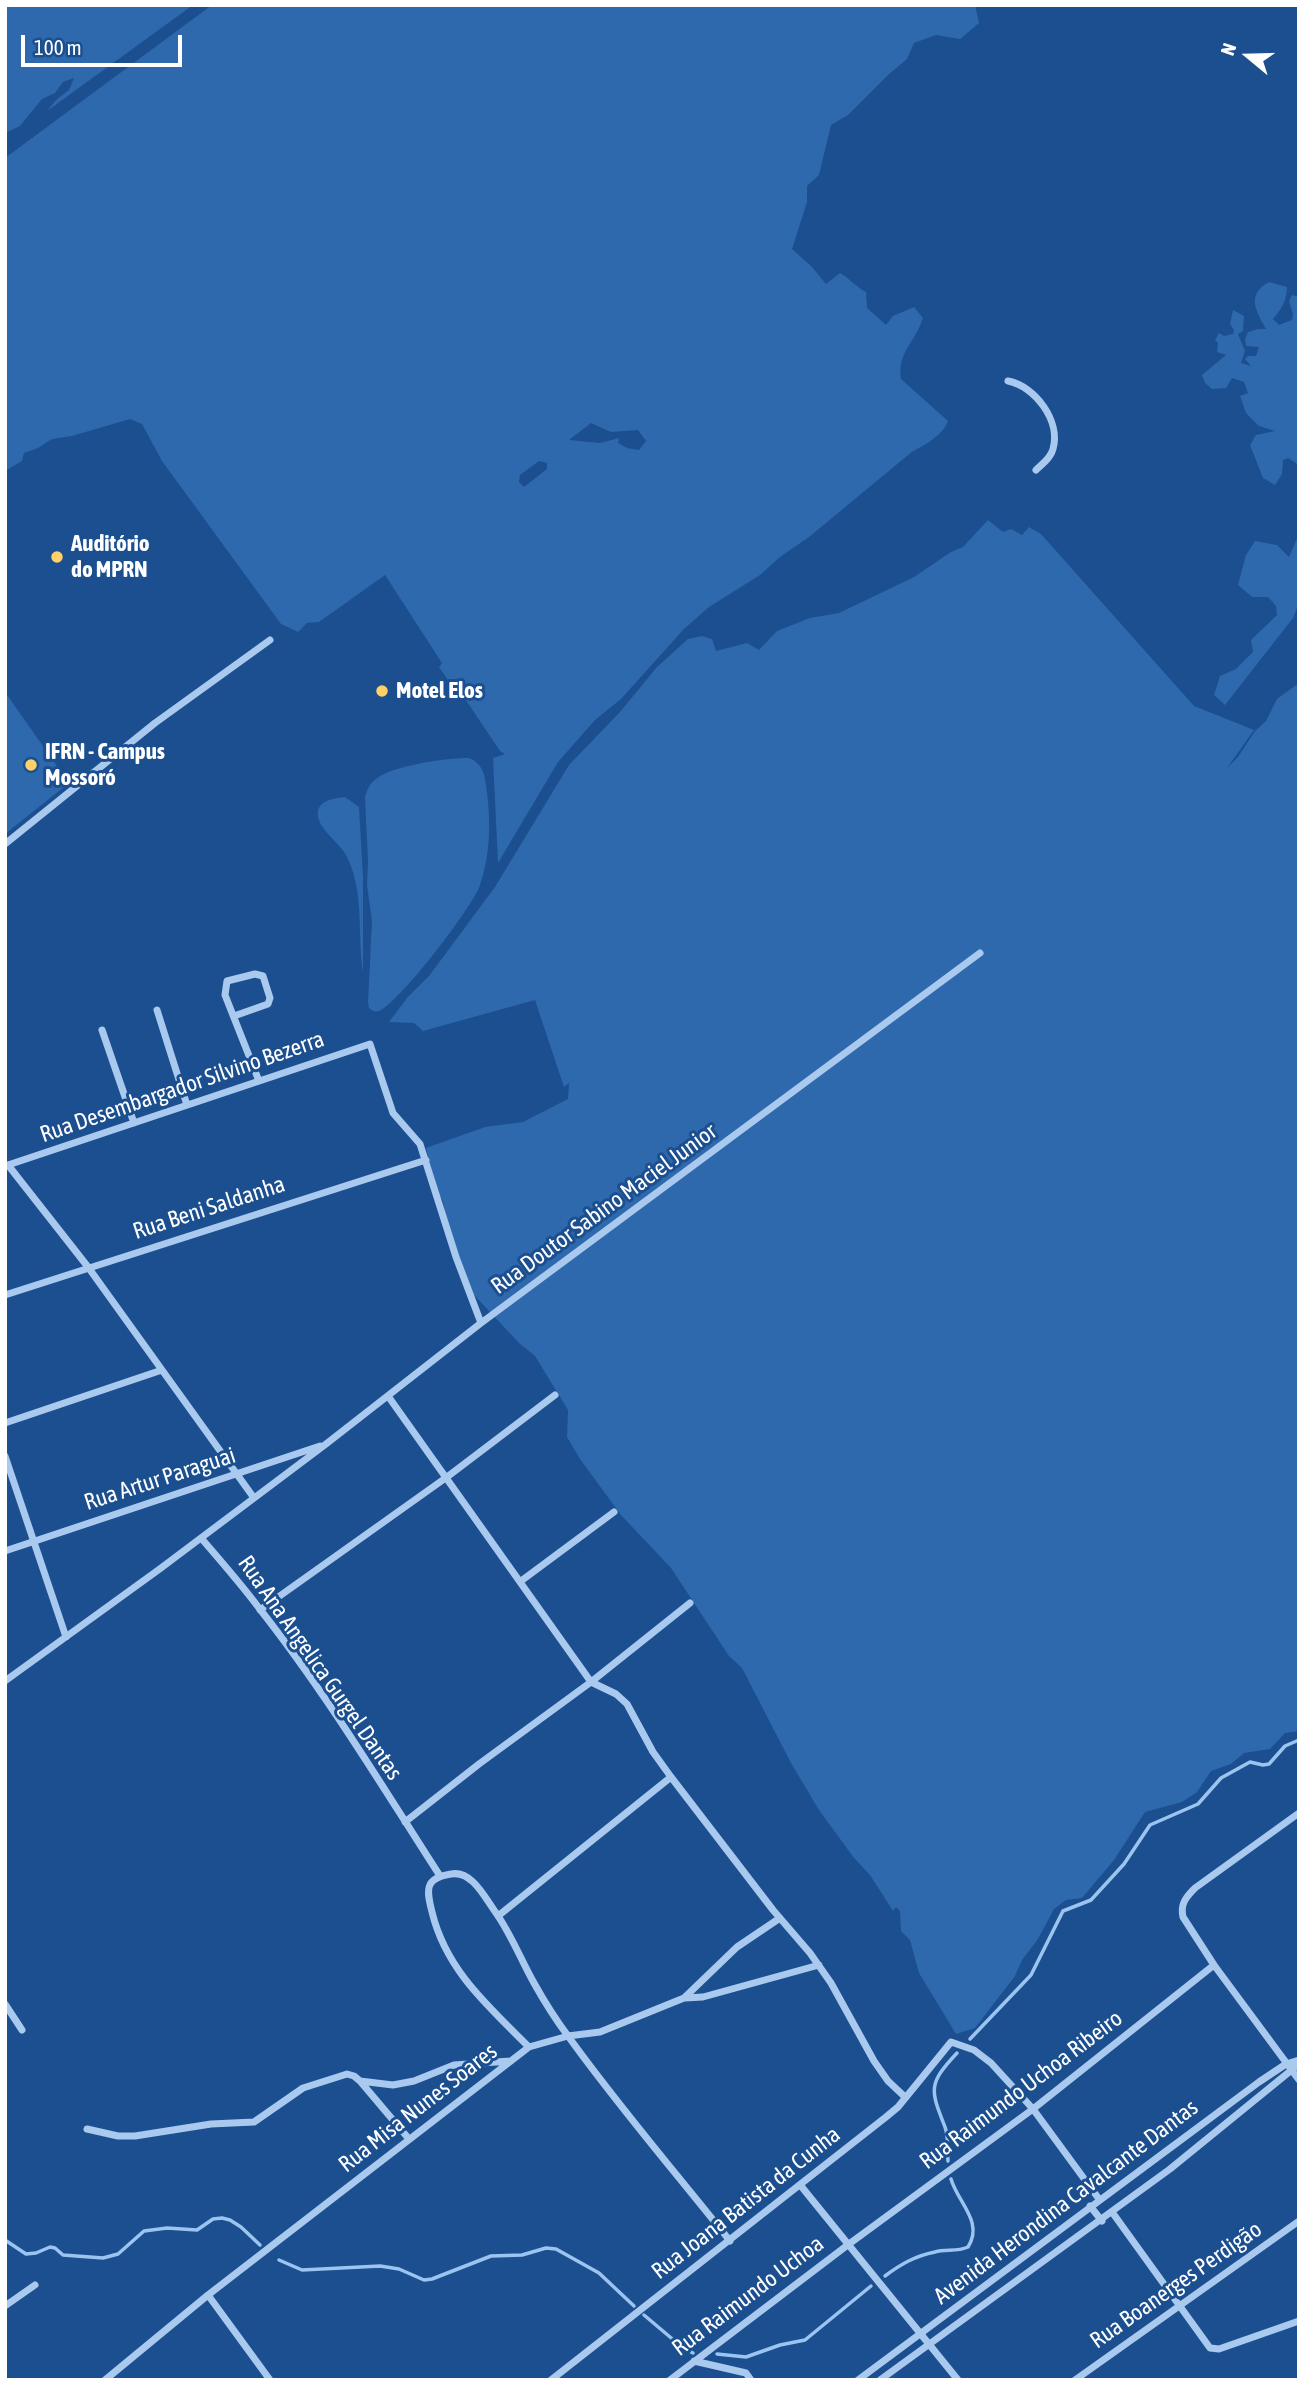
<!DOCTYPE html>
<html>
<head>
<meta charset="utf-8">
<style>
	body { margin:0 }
	#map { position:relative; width:1304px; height:2385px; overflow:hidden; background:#1b4f8f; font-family:"Asap Condensed",sans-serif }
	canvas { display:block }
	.frame { position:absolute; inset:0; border:7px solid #fff; pointer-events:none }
	.north { position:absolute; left:1213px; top:21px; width:70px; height:70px; -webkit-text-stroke:5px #1b4f8f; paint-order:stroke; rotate:289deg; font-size:19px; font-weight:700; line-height:28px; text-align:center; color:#fff }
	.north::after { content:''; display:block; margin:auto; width:24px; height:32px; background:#fff; clip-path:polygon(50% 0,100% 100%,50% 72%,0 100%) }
	.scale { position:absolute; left:21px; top:35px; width:161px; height:32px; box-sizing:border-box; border:4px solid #fff; border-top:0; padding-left:9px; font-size:21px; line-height:24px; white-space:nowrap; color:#fff; -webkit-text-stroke:5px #1b4f8f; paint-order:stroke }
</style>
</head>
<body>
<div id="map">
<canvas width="1304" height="2385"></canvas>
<div class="frame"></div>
<div class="north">N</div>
<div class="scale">100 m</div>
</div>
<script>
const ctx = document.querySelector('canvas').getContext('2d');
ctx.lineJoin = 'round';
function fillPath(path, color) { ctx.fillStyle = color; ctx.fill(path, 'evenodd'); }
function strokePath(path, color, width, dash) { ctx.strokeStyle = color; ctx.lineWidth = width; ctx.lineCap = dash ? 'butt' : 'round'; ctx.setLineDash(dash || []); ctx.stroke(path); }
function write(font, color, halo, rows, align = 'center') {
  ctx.font = font + ' "Asap Condensed",sans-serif'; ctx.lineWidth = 6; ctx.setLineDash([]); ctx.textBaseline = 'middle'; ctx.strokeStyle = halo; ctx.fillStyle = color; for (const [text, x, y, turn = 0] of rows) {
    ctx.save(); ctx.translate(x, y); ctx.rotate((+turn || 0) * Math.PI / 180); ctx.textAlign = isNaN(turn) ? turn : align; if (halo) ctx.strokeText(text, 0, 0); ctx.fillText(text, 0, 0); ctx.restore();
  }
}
const green = new Path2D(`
	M5,5H193L47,111L56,100L69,90L74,78L63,82L55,93L42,99L20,126L5,133Z
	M212,5H975L979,23L960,39L936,35L914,43L907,59L888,75L848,115L831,125L819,175L807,186V202L792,249L812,267L826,284L840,273C850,279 856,287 866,292L867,308L886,325L893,316L914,307L923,318C915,343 897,352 901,379L948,421C944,434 924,446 913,451L809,537L780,557L760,575L709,607L684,629L621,699L595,720L558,762L498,863L493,758L505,754L500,751L453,681L450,683L439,667L442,663L385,575L319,622L307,623L298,632L281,624L162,461L142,424L130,419L72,436L52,439L38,448L24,453L22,461L5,471V158ZM591,423L611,432L638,430L646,441L639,450L627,448L618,443L619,438L600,443L569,440ZM539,461L547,463V469L524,487L519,482L520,475Z
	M1269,282L1287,287C1287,300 1281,310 1273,319L1279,325L1292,320L1293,314L1289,301L1292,295L1299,297V465L1288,458L1283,460L1282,474L1275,485L1263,478L1250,445L1256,435L1275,431L1259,426L1246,413L1240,396L1248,393L1244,382L1232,378L1226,388L1212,389L1205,383L1202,375L1226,355L1217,352L1218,343L1215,340L1219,333L1224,336L1233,334L1234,330L1230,324L1233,310L1244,316L1243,331L1238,334L1245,351L1241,363L1251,366L1245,359L1248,356H1256L1259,347L1246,346L1245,339L1248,332L1258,329H1266C1257,312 1245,295 1269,282Z
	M988,520L1003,532L1011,529L1022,535L1029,527L1041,534L1194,706L1254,730L1227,768L1238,757L1255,731L1266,721L1277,699L1299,683V1731L1285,1733L1270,1749L1244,1753L1231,1764L1211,1771L1197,1792L1182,1802L1145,1812L1114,1860L1082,1898L1066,1900L1054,1909L1038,1939L1022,1960L1015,1976L975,2028L956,2034L919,1973L910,1940L901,1931L900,1911L896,1907L893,1911L870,1875L854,1858L819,1810L791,1763L742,1668L729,1656L671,1568L621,1515L580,1459L567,1437L568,1410L535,1356L519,1343L474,1295L447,1224L443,1201L435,1188L426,1148L485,1127L523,1122L568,1099L569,1083L564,1087L535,1000L423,1031L414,1023L389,1022L407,998L429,976L495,887L569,765L620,712L657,667L688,639L702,636L712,639L716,651L747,643L759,650L777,631L810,618L839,613L914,577L951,552L963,547Z
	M1299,534V603L1293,618L1225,705L1214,695L1220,676L1236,669L1253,652L1251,640L1277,615L1276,606L1268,597H1252L1238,585L1246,555L1255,541L1277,545L1289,557Z
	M5,692L69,783L5,834Z
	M469,758C485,765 485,777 487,793C491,823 490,856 480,885C473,907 399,1003 379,1011C374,1012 373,1011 369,1008L368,1002L372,921L367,885L368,861L365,797C367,790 370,783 376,779C394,765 446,758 469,758Z
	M345,797L359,807L363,876V972C357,933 365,892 346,855C339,842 315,827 318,811C320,800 336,798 345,797Z`);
const stream = new Path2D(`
	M970,2039L1031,1975L1063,1911L1091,1900L1124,1864L1150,1825L1198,1804L1221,1778L1250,1762L1263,1765L1269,1764L1285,1746L1299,1740
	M948,2161C947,2150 949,2137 945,2127C930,2089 928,2084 957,2053
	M5,2240L26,2254L36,2253L50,2247L55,2248L63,2255L103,2258L118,2254L144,2231L167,2228L197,2230L213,2219L222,2218L230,2220L241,2227L260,2245
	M279,2260L302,2270L380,2266L399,2269L424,2280L432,2279L491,2256L522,2255L546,2248L556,2249L599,2273L634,2306
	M885,2276C901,2264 915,2256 935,2252C946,2249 957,2252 968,2247C984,2222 958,2203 951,2179
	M644,2315L683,2348L693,2353
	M717,2354L746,2357L780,2345L805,2340L871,2286`);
const street = new Path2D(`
	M1008,381C1035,386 1061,421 1053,449C1051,458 1042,464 1036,470
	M5,844L155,723L270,640
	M157,1010L187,1105
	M234,1016L268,1004L270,998L263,976L255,974L227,981L225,995L259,1081
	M102,1030L134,1123
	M8,1165L88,1267L254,1498
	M5,1166L370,1044L393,1113L420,1144L456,1257L481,1323
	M5,1295L426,1160
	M388,1396L591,1682L616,1694L627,1704L653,1752L671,1777L773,1910L810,1953L831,1983L874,2061L888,2081L905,2097
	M5,1423L162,1370
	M5,1456L66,1637
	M201,1538C221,1561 241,1584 259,1608C326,1693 382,1786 440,1876
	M5,1551L320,1446
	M521,1581L614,1512
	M260,1610L447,1477L555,1395
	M5,1681L161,1568L326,1444L481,1323L980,953
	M1299,1813L1195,1888C1186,1897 1180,1904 1183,1917L1214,1965L1299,2080
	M405,1822L479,1764L591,1682L690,1603
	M498,1916L671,1777
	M685,1998L703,1997L819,1965
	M5,2004L22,2030
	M529,2047C488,2006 446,1970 432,1912C426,1889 425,1878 451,1874C472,1870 485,1898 496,1913C511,1934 521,1960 534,1983C544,2001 556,2020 568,2036C619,2107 676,2173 730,2241
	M360,2081L393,2085L414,2081L454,2065L510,2061
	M87,2129L118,2136H135L211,2124L254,2122L303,2088L347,2074L354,2076L360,2081L409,2139
	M801,2186L958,2380
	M1090,2206L1102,2221
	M1112,2212L1210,2348L1219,2349L1299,2321
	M208,2295L270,2380
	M5,2306L35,2285
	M694,2361L746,2373L751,2380
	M105,2380L208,2295L529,2047L568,2036L600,2032L684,1998L737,1947L780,1918
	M551,2380L886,2117L898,2107L951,2042L974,2050L991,2063L1033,2109L1099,2199
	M670,2380L849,2244L1033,2109L1214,1965
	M858,2380L1259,2082L1286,2064L1299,2060
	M880,2380L1170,2169L1299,2064
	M1075,2380L1299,2221`);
const markers = [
	[57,557,7,"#ffd166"],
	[382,691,7,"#ffd166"],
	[31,765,7,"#ffd166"]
];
const poiNames = [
	["Auditório",71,544],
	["do MPRN",71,570],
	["Motel Elos",396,691],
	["IFRN - Campus",45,752],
	["Mossoró",45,778]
];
const streetNames = [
	["Rua Desembargador Silvino Bezerra",182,1087,-19],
	["Rua Beni Saldanha",209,1208,-18],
	["Rua Doutor Sabino Maciel Junior",604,1209,-36],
	["Rua Artur Paraguai",160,1479,-18],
	["Rua Ana Angelica Gurgel Dantas",320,1668,55],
	["Rua Raimundo Uchoa Ribeiro",1021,2090,-37],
	["Rua Misa Nunes Soares",418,2108,-38],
	["Avenida Herondina Cavalcante Dantas",1066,2202,-37],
	["Rua Joana Batista da Cunha",746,2203,-38],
	["Rua Boanerges Perdigão",1176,2285,-35],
	["Rua Raimundo Uchoa",748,2296,-37]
];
fillPath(green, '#2e69ad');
strokePath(stream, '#9cc4f0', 3.5);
strokePath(street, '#a9c9ee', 7);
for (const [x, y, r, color] of markers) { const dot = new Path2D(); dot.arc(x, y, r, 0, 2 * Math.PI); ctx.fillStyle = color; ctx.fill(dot); strokePath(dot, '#1b4f8f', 2.5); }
write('bold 23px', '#fff', '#1b4f8f', poiNames, 'left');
write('23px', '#fff', '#1b4f8f', streetNames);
</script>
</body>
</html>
